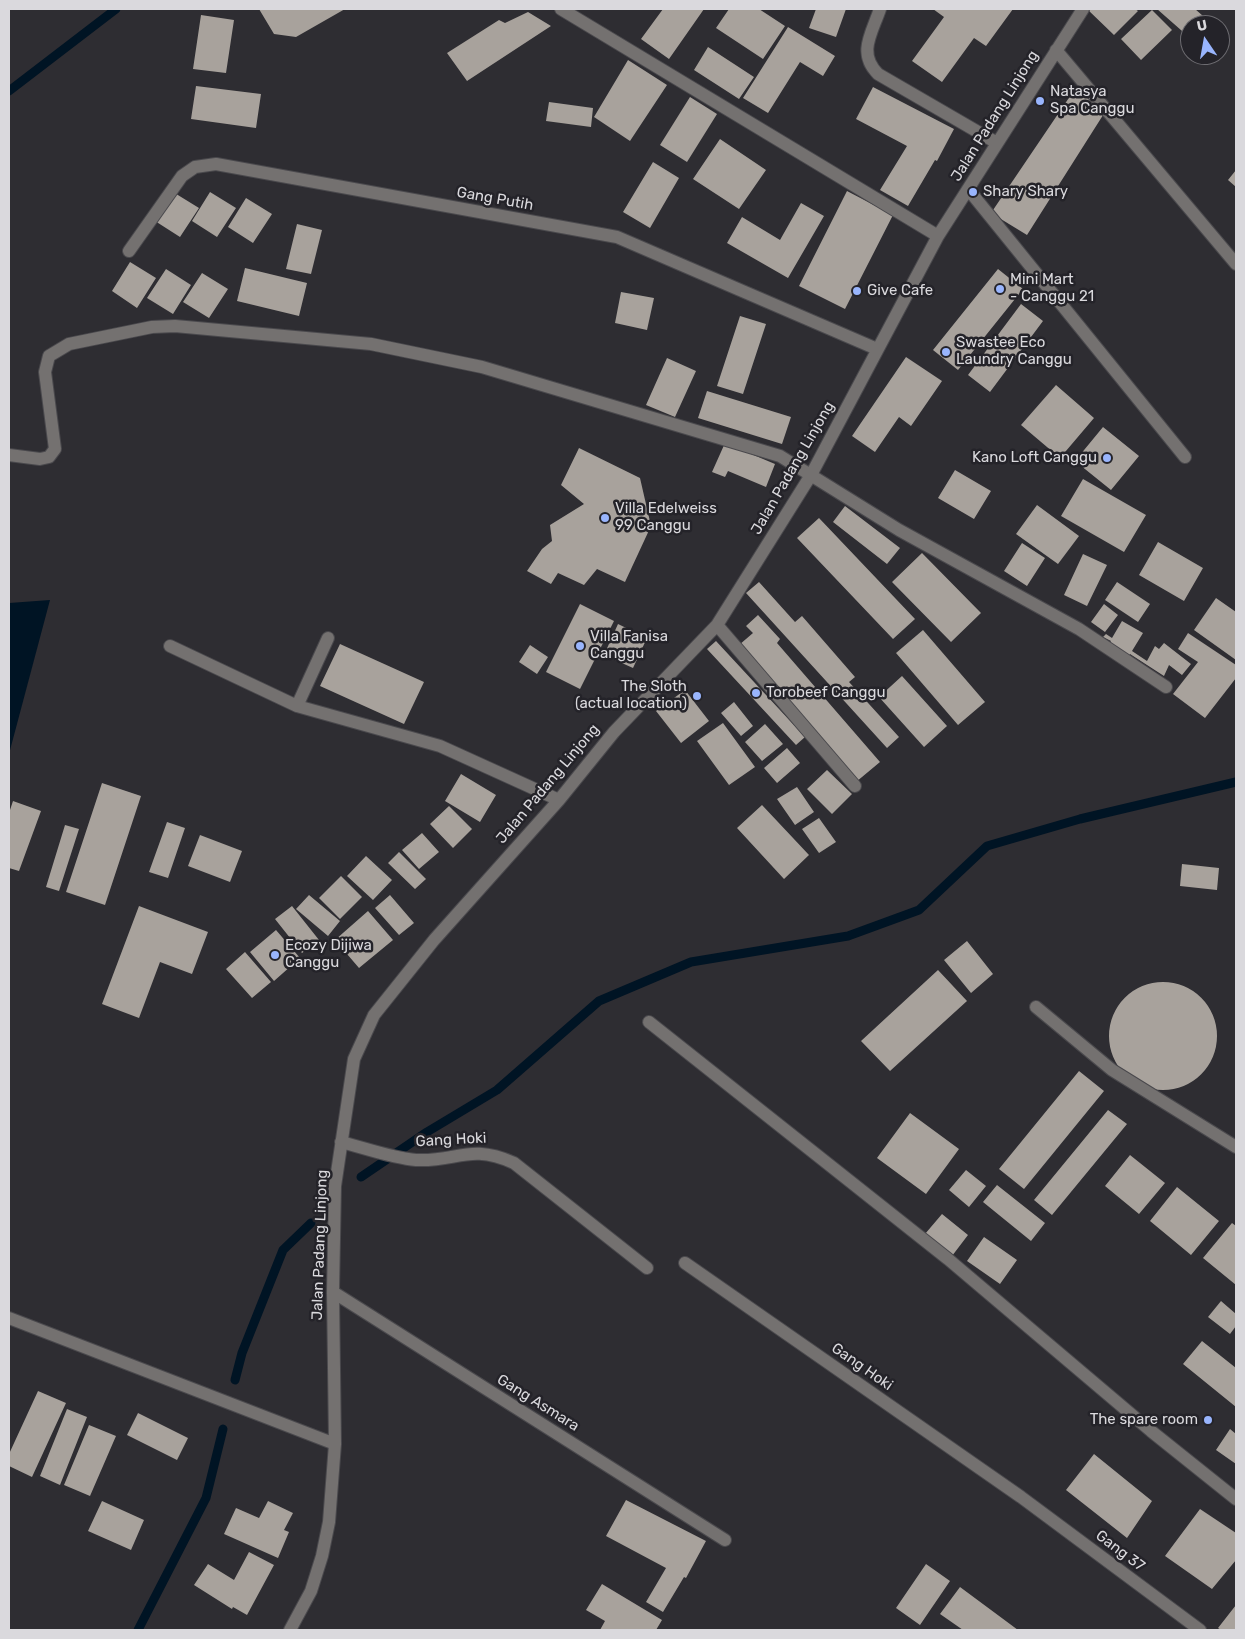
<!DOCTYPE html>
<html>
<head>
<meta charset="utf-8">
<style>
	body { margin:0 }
	#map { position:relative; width:1245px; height:1639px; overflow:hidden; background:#2e2d32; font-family:Rubik,sans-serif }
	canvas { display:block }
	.frame { position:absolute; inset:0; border:10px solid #dad9dd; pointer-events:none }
	.north { position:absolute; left:1180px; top:15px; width:50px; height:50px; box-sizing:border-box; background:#242329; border:1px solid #6d6c71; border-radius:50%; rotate:348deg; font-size:14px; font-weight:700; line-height:20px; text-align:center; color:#dad9dd }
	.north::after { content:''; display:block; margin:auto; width:18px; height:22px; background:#99b5fd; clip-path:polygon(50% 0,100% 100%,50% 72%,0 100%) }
</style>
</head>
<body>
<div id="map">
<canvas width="1245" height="1639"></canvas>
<div class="frame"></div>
<div class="north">U</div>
</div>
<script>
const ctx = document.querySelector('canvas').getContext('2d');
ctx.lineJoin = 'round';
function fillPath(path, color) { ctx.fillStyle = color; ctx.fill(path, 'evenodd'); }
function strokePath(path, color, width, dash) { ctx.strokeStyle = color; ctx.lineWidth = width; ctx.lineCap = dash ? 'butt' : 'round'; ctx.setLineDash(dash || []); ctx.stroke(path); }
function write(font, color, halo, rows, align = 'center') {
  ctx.font = font + ' Rubik,sans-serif'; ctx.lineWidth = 5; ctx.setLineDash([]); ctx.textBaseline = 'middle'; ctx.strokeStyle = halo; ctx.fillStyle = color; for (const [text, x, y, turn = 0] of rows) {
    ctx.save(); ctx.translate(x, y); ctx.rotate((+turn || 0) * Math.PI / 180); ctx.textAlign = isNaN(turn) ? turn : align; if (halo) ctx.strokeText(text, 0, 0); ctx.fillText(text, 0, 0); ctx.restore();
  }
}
const water = new Path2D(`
	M50,600L9,754V603Z`);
const stream = new Path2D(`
	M9,91L116,9
	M361,1177L427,1132L497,1090L599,1001L691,962L848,936L919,910L987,846L1080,819L1236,782
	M235,1380L242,1353L283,1250L311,1223
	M138,1630L206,1498L223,1429`);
const building = new Path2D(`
	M259,9H345L296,37L274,34Z
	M663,9H704L669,59L641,39Z
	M729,9H759L785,26L763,59L716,28Z
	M816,9H846L836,37L809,28Z
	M933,9H1013L986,46L974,38L942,82L912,61L944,17Z
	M1087,9H1135L1138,11L1114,35Z
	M1157,9H1195L1211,23L1210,25H1190V38Z
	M1152,10L1172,30L1141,60L1121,39Z
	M528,12L551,26L467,81L447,53L499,20L505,23Z
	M201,15L234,20L226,73L193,69Z
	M788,27L835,56L823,76L800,62L768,113L743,98Z
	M708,47L754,77L739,99L694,70Z
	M628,60L667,85L630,141L594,117Z
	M1081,80L1105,112L1027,235L991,213Z
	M196,86L261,94L256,128L191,119Z
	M873,87L954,129L937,161L935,160L908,206L880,190L907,146L856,119Z
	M690,97L717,114L687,162L660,145Z
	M549,102L593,108L591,127L546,121Z
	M720,139L766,170L739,209L693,179Z
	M653,162L679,178L650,228L623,212Z
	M1236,170V187L1228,180Z
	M847,191L893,215L845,309L799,286Z
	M173,192L199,208L180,237L155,221Z
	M210,192L236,208L217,237L192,221Z
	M246,198L272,214L253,243L228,227Z
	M801,203L824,216L788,278L727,243L742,217L780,240Z
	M297,224L322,230L311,274L286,269Z
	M130,262L156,278L137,308L112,291Z
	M245,268L307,283L299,316L237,301Z
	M166,269L191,285L173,314L147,298Z
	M998,269L1023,289L958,370L933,350Z
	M202,273L228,289L209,318L183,302Z
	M621,292L654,298L647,330L615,323Z
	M1021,304L1043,321L990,392L968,375Z
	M740,316L766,324L743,394L717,386Z
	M906,357L942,381L911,426L899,417L875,452L852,436Z
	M667,358L696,371L675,417L646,405Z
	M1056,385L1094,418L1060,458L1021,425Z
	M707,391L791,417L782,444L698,418Z
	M1103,427L1139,456L1111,490L1075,461Z
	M725,443L775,464L766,487L728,471L725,477L712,472Z
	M579,448L640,478L651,526L625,582L597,569L584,585L558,573L551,584L527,571L542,549L552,541L550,525L584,504L561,485Z
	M955,470L991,491L974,519L938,498Z
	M1083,479L1146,515L1124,552L1061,516Z
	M1037,505L1079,536L1058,564L1016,534Z
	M845,506L900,548L887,564L833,522Z
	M819,518L915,619L893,639L797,538Z
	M1158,542L1203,568L1184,601L1139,575Z
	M1022,543L1045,558L1027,586L1004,571Z
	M922,553L981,613L951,642L892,582Z
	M1083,554L1107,565L1087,606L1064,595Z
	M759,582L795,622L802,616L855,677L849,682L899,737L887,748L746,593Z
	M1117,582L1150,604L1138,622L1105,600Z
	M1216,598L1236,612V660L1194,630Z
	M580,604L614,621L580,689L546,672Z
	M1104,604L1118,615L1105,632L1091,622Z
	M758,615L780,639L777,643L880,762L856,782L739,645L753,633L746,626Z
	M1122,621L1143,633L1132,651L1147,661L1155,646L1159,649L1164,643L1191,664L1182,675L1169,665L1164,676L1130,654L1129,656L1109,644L1111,641L1103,637L1106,634L1112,638Z
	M618,624L647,638L633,668L604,655Z
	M923,630L985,702L958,725L896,653Z
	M1188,633L1236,665V678L1205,718L1173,694L1198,662L1178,649Z
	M716,641L805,737L796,745L707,649Z
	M340,644L424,682L404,724L320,686Z
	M530,645L548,657L537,674L519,662Z
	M902,676L947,726L924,747L879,697Z
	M685,690L709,721L681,743L656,711Z
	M734,702L753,726L741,736L721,713Z
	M723,723L755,767L729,785L697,741Z
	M765,724L783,744L762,761L745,742Z
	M787,748L800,763L777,783L764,768Z
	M827,770L852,794L832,814L807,789Z
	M461,774L496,795L480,822L445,801Z
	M102,783L141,796L105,905L66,892Z
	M797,787L814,812L795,825L777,799Z
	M13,801L41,811L19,871L9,868V813Z
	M762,805L809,855L784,879L737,828Z
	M449,806L472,829L453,848L430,824Z
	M819,818L836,842L819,853L802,829Z
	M167,822L185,828L168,878L149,872Z
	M65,825L79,829L59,891L46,887Z
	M422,833L439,852L419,869L402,850Z
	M200,835L242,851L230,882L188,866Z
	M399,852L426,879L415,889L388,863Z
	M366,856L392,880L373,900L347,876Z
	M1182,864L1219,868L1217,890L1180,886Z
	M341,876L362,897L340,919L319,898Z
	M309,895L340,921L328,936L296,909Z
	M390,895L414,923L399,935L375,908Z
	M139,906L208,932L192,974L160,962L139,1018L102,1004Z
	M292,906L319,940L302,953L275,919Z
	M368,911L393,940L359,968L335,940Z
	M276,930L300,958L274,981L250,952Z
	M967,941L993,974L971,993L944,960Z
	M245,952L271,982L252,998L226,969Z
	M938,970L967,1001L890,1071L861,1041Z
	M1109 1036a54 54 0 1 1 108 0a54 54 0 1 1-108 0Z
	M1079,1071L1104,1091L1024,1189L999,1169Z
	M1108,1110L1127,1124L1052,1215L1034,1200Z
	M910,1113L959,1149L926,1194L877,1158Z
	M1130,1155L1165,1183L1139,1214L1105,1186Z
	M966,1170L986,1186L969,1207L949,1190Z
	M997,1185L1045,1223L1031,1241L983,1202Z
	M1177,1187L1219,1221L1191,1255L1150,1221Z
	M942,1214L968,1235L952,1256L925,1234Z
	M1232,1223L1236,1226V1285L1203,1258Z
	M984,1237L1017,1260L1000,1284L967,1261Z
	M1221,1301L1236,1314V1326L1230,1334L1208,1317Z
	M1202,1341L1236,1368V1407L1183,1364Z
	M38,1391L66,1403L32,1477L9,1466V1454Z
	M67,1409L87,1417L60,1485L40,1476Z
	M138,1413L188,1438L177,1460L127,1435Z
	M89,1425L116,1436L90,1496L64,1485Z
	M1230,1429L1236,1434V1464L1216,1450Z
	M1094,1454L1152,1501L1127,1538L1066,1490Z
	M626,1500L706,1541L686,1578L684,1577L663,1612L646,1602L666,1568L606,1536Z
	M102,1501L144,1520L131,1550L88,1531Z
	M268,1501L293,1513L284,1530L289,1532L278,1558L224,1534L236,1508L259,1518Z
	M1200,1509L1236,1533V1560L1212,1589L1165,1556Z
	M249,1552L274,1565L247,1615L233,1607L232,1609L194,1585L208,1564L234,1580Z
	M926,1564L950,1581L920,1625L896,1608Z
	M602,1584L662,1620L656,1630H600L605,1621L586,1610Z
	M960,1587L1018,1630H963L940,1614Z
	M1236,1605V1630H1221L1218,1628Z`);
const minor = new Path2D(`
	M561,9L938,236
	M880,9C872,33 857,53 878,74L997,143
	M1056,50L1236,264
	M968,189L1185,457
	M129,251L182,176L195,167L216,164L617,237L877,349
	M9,455L40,459L49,457L55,449L45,372L49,356L69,344L152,327L175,326L371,344L482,367L780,456L899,530L1079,629L1166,687
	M717,625L855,786
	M170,646L297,706L440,746L559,800
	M297,706L328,638
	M1036,1007L1112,1070L1236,1147
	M649,1022L948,1259L1151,1431L1236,1499
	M341,1142C365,1148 392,1158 416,1160C458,1162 469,1143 514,1163L647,1268
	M685,1263L1021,1497L1200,1630
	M333,1292L725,1540
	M9,1318L335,1444
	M290,1630L311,1591L322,1556L329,1522L335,1444L333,1292L335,1186L354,1059L374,1015L434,940L559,800L614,732L717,625L811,475L938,236L1083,9`);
const markers = [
	[1040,101,5,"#99b5fd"],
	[973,192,5,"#99b5fd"],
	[1000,289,5,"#99b5fd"],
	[857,291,5,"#99b5fd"],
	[946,352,5,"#99b5fd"],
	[1107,458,5,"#99b5fd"],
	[605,518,5,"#99b5fd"],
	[580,646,5,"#99b5fd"],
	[756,693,5,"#99b5fd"],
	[697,696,5,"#99b5fd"],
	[275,955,5,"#99b5fd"],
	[1208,1420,5,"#99b5fd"]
];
const poiNames = [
	["Natasya",1050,92],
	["Spa Canggu",1050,109],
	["Shary Shary",983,192],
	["Mini Mart",1010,280],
	["- Canggu 21",1010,297],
	["Give Cafe",867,291],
	["Swastee Eco",956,343],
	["Laundry Canggu",956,360],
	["Kano Loft Canggu",1097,458,"right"],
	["Villa Edelweiss",615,509],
	["99 Canggu",615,526],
	["Villa Fanisa",590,637],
	["Canggu",590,654],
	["The Sloth",687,687,"right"],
	["(actual location)",687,704,"right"],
	["Torobeef Canggu",766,693],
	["Ecozy Dijiwa",285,946],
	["Canggu",285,963],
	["The spare room",1198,1420,"right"]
];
const streetNames = [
	["Jalan Padang Linjong",995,116,-58],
	["Gang Putih",495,199,10],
	["Jalan Padang Linjong",793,468,-60],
	["Jalan Padang Linjong",548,784,-50],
	["Gang Hoki",451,1140,-3],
	["Jalan Padang Linjong",320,1245,-88],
	["Gang Hoki",862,1367,35],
	["Gang Asmara",538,1403,32],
	["Gang 37",1120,1551,37]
];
fillPath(water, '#001424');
strokePath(stream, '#001424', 9);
fillPath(building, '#a8a29c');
strokePath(minor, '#4a494d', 14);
strokePath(minor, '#747170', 12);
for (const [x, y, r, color] of markers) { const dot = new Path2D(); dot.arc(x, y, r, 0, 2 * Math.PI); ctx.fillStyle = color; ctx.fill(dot); strokePath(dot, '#242329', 2); }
write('15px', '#dad9dd', '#242329', poiNames, 'left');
write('15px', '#dad9dd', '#242329', streetNames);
</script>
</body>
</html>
